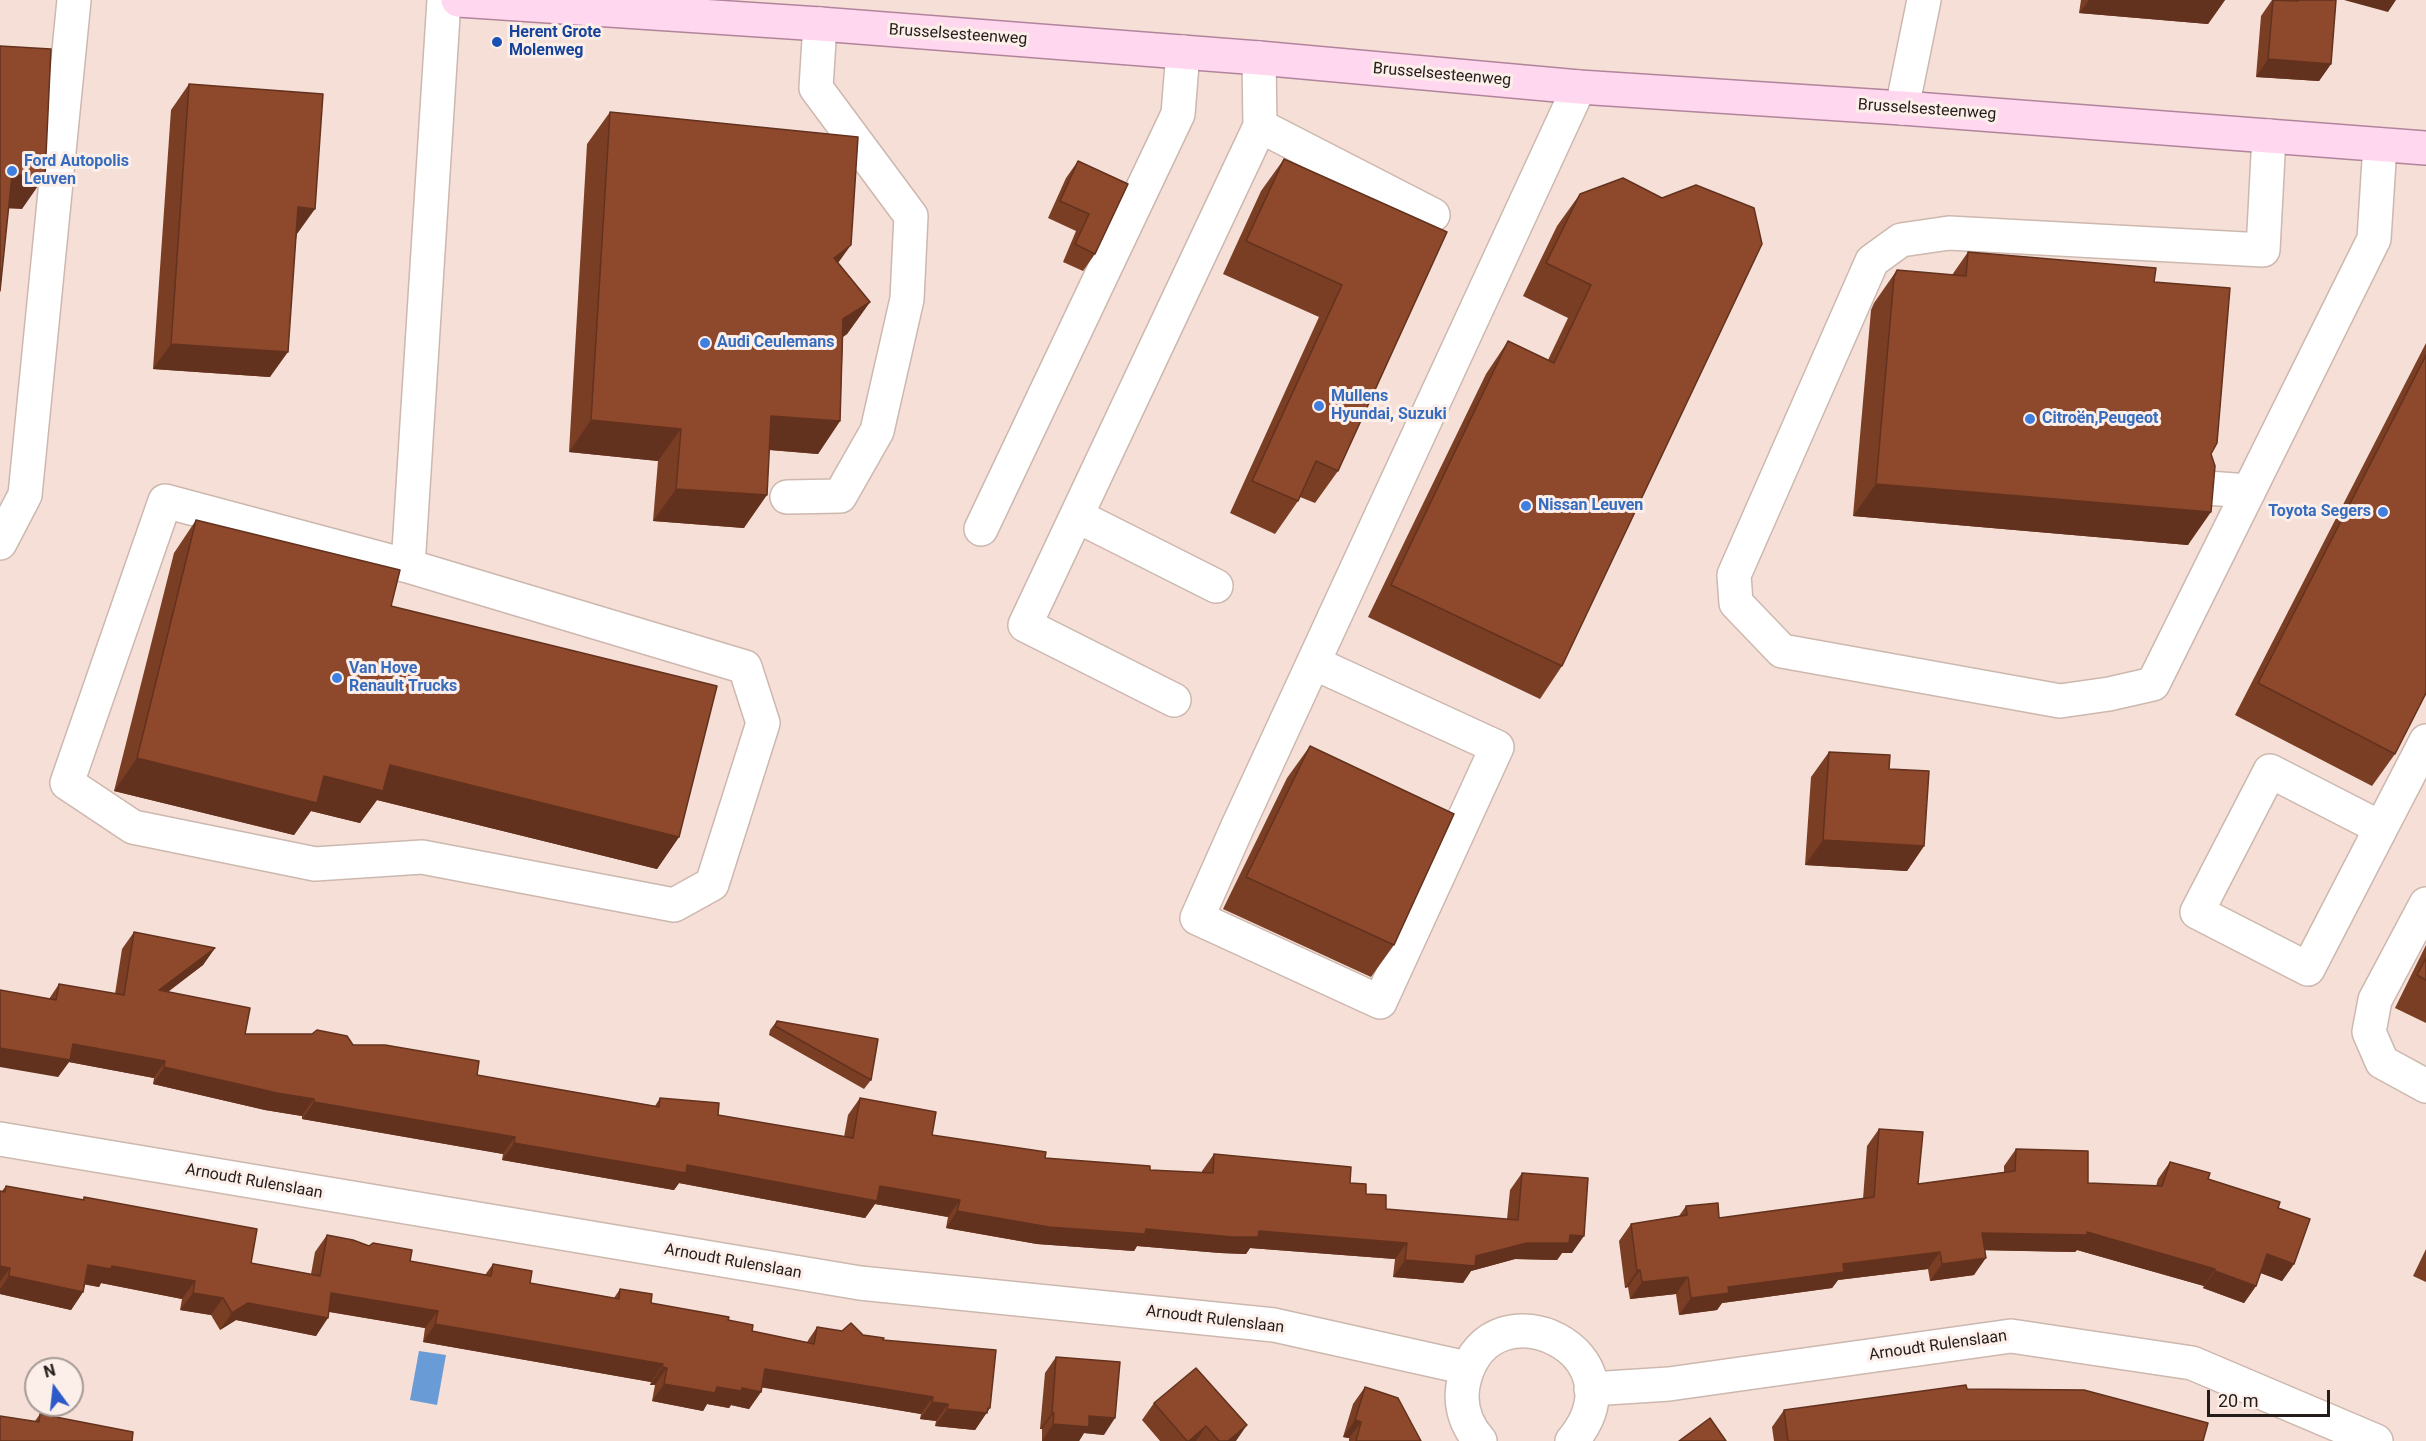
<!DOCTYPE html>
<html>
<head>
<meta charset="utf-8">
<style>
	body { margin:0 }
	#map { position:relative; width:2426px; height:1441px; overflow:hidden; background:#f5dfd6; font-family:Roboto,sans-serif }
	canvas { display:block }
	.north { position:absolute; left:24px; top:1357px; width:60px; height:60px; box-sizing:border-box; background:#fceee9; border:2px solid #a59a96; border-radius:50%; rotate:345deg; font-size:16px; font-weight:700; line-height:24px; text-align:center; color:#231c19 }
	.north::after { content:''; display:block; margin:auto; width:21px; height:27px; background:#2d5ac9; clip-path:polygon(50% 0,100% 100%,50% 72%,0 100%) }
	.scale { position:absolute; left:2207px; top:1390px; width:123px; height:27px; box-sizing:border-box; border:3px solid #231c19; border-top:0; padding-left:8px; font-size:18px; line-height:21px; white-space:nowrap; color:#231c19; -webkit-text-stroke:4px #fceee9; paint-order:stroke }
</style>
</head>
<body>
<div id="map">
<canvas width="2426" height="1441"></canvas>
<div class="north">N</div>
<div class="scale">20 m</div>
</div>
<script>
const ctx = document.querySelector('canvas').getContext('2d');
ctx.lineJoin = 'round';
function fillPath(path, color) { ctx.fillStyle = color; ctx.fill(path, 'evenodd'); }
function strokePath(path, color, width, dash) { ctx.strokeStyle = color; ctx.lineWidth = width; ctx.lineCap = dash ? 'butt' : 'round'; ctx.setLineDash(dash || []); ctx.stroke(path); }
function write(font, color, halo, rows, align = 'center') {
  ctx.font = font + ' Roboto,sans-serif'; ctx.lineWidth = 6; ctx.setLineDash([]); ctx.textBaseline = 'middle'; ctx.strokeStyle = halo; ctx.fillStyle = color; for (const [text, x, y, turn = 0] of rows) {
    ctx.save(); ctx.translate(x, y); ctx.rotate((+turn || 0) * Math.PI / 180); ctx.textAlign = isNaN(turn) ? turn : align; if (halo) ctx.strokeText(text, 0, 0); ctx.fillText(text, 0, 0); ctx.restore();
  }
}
const water = new Path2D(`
	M419,1351L446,1355L437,1405L410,1400Z`);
const minor = new Path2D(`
	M1902,108L1924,0
	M1260,126L1433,215
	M2269,136L2263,250L1949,233L1901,240L1872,261L1734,575L1736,603L1782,651L2060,701L2109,694L2153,684L2374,239L2380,145
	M2207,488L2249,491
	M787,497L840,496L877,431L907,299L911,216L816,88L820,24
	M165,501L408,566L745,667L763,723L712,884L674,905L422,857L315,864L133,827L67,783Z
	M1077,516L1216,586
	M981,529L1178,114L1183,52
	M0,543L25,495L74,0
	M408,566L444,0
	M1314,663L1497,747L1380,1002L1197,918L1237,828L1579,87
	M1174,700L1025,625L1260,126L1259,58
	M2381,828L2270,771L2197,912L2308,969L2426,741
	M2426,904L2375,1000L2369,1032L2382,1062L2426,1086
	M0,1139L860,1283L1274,1325L1467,1368
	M1591,1389L1669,1384L2011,1336L2192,1363L2376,1441
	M1480,1441C1464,1423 1458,1400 1465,1377C1493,1280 1646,1353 1572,1441`);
const major = new Path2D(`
	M458,0L820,24L1259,58L1579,87L1902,108L2426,148`);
const wall = new Path2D(`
	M2081,0H2225L2208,24L2079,13Z
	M2272,0H2336L2331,64L2319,81L2256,77L2261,16Z
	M189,84L297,234L270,377L153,369L171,110Z
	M610,112L838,263L870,302L847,334L843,337L840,421L818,454L769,450L744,528L653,521L658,461L569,452L587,144Z
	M1284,159L1447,232L1338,471L1315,503L1300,497L1298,501L1275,534L1230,513L1319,317L1223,274L1261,191Z
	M1078,161L1128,184L1095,254L1083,271L1063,262L1076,231L1048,218L1066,178Z
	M1623,178L1562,666L1540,699L1368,617L1486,374L1508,341L1548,360L1568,318L1523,296L1557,226L1580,194Z
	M1968,252L2154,282L2211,454L2188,545L1853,516L1871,310L1874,303L1897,270L1952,275Z
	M2426,343V693L2395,754L2372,786L2235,715Z
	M196,520L391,606L679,837L657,869L377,800L360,823L311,811L294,835L114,791L174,553Z
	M1310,746L1394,945L1371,977L1223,909L1287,778Z
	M1829,752L1889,769L1924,846L1907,871L1805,865L1811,777Z
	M134,932L215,948L203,965L168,992L245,1034L353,1045L477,1075L655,1106L660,1098L718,1115L844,1137L848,1115L860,1098L932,1135L1045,1158L1150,1170L1202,1173V1171L1214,1154L1350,1183L1366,1194L1386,1209L1507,1219L1510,1190L1522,1173L1572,1253H1562L1557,1260L1515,1259L1471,1271L1463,1283L1393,1277L1395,1259L1250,1248L1246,1254L1220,1253L1137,1246L1134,1251L1037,1244L946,1228L948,1217L875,1204L865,1218L679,1183L674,1190L502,1160L503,1154L302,1119V1116L265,1110L153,1084L154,1078L69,1062L58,1077L49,999L59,984L115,994L122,949Z
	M2426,945V1023L2395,1008Z
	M777,1021L871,1080L864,1089L769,1035L770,1030Z
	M1879,1129L1918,1184L2004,1172V1166L2016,1149L2088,1183L2156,1186L2158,1179L2170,1162L2208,1179L2278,1208L2294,1264L2282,1281L2261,1273L2256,1286L2244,1303L2203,1288L2204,1286L2077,1250L2075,1252L1984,1250L1974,1275L1930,1281L1928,1269L1838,1280L1832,1288L1722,1303L1717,1310L1679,1315L1676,1294L1630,1299L1628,1287L1625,1288L1619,1241L1631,1224L1679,1216L1686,1206L1719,1218L1863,1199L1867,1146Z
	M6,1186L83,1200L84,1197L251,1263L311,1274L315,1252L327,1235L369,1246L410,1261L485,1275L493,1264L530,1283L614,1298L620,1289L651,1303L728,1320L752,1331L807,1342L817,1327L863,1335L883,1340L987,1412L975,1430L935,1426L936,1421L920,1419L921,1414L762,1387L761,1392L749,1409L731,1405L729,1408L707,1404L703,1411L652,1401L655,1385H650L651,1382L423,1342L425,1328L329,1312L316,1336L236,1320L220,1330L211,1315L180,1310L182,1299L101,1283L99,1287L85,1284L83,1292L71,1310L0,1294V1191H2Z
	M2426,1249V1282L2413,1276Z
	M1056,1357L1104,1435L1084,1433L1079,1441H1042V1429H1040L1045,1373Z
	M1196,1368L1236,1441H1160L1142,1420L1154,1403Z
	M1365,1387L1421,1441H1349V1438L1343,1437L1353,1404Z
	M1967,1389L2203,1441H1774L1772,1427L1784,1410Z
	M40,1414L132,1441L35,1421Z`);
const shadedWall = new Path2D(`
	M2089,0H2225L2208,24L2079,13Z
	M2344,0H2396L2388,12Z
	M2268,59L2331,64L2319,81L2256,77Z
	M12,175L45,176L22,209L0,208Z
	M298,207L315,209L297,234L281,233Z
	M851,245L828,277L834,258Z
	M870,302L847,334L821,351L843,319Z
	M171,344L288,352L270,377L153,369Z
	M771,416L840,421L818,454L748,448Z
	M591,420L681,429L658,461L569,452Z
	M1876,484L2211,512L2188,545L1853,516Z
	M676,489L767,495L744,528L653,521Z
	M137,758L324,776L390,765L679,837L657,869L377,800L360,823L311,811L294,835L114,791Z
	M1823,840L1924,846L1907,871L1805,865Z
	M215,948L203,965L147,1007L159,990Z
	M73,1044L165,1061L154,1078L69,1062L58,1077L0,1067V1048Z
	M164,1067L314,1099L302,1116L265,1110L153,1084Z
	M314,1102L515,1137L503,1154L302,1119Z
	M514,1143L687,1165L880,1186L960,1200L948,1217L875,1204L865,1218L679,1183L674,1190L502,1160Z
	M957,1211L1146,1229L1259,1231L1407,1243L1395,1259L1250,1248L1246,1254L1220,1253L1137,1246L1134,1251L1037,1244L946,1228Z
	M2087,1232L2215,1269L2204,1286L2077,1250L2075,1252L1970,1250L1982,1233Z
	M1570,1235L1584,1236L1572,1253H1562L1557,1260L1515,1259L1471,1271L1463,1283L1393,1277L1405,1260L1476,1256L1527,1243Z
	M1940,1252L1928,1269L1838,1280L1832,1288L1722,1303L1717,1310L1679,1315L1691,1298L1728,1287L1843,1264Z
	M2267,1254L2294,1264L2282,1281L2255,1271Z
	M1986,1258L1974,1275L1930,1281L1942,1264Z
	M88,1265L112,1266L195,1281L182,1299L101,1283L99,1287L76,1283Z
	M0,1266L10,1268L0,1282Z
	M1640,1270L1628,1287L1625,1288L1637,1271Z
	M2215,1271L2256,1286L2244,1303L2203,1288Z
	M9,1276L83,1292L71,1310L0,1294V1289Z
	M1688,1277L1676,1294L1630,1299L1642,1282Z
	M193,1293L223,1298L211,1315L180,1310Z
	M331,1293L438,1311L425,1328L319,1310Z
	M248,1303L328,1318L316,1336L236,1320L220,1330L232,1313Z
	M435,1324L663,1364L651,1382L423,1342Z
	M662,1367L667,1368L655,1385H650Z
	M765,1369L933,1397L921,1414L753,1386Z
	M664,1384L742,1388L761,1392L749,1409L731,1405L729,1408L707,1404L703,1411L652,1401Z
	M932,1402L948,1404L936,1421L920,1419Z
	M990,1408L975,1430L935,1426L947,1409Z
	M1052,1413H1054L1042,1429H1040Z
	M1089,1416L1115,1418L1104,1435L1084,1433L1079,1441H1042L1053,1424Z
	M1355,1420L1361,1422L1349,1438L1343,1437Z
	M1247,1425L1236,1441H1228Z
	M1206,1426L1196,1441H1189Z`);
const building = new Path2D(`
	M2273,0L2298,1V0H2336L2331,64L2268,59Z
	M0,46L51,49L45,176L12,175L0,291Z
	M189,84L323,94L315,209L298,207L288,352L171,344Z
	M610,112L858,137L851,245L834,258L870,302L843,319L840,421L771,416L767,495L676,489L681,429L591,420Z
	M1284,159L1447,232L1338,471L1316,461L1298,501L1252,481L1342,285L1246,241Z
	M1078,161L1128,184L1095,254L1075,244L1089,214L1060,201Z
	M1623,178L1662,198L1696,185L1754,208L1762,244L1562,666L1391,585L1508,341L1554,363L1591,285L1546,263L1580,194Z
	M1968,252L2156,268L2154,282L2230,288L2217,443L2211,454L2215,466L2211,512L1876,484L1894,277L1897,270L1966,276Z
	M2426,355V693L2395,754L2258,683Z
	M196,520L400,570L391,606L717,686L679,837L390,765L383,791L324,776L317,803L137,758Z
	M1310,746L1454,814L1394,945L1246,877Z
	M1829,752L1890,755L1889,769L1929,771L1924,846L1823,840Z
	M134,932L215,948L159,990L250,1008L245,1034H312L317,1030L347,1036L353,1045H385L479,1061L477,1075L659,1107L660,1098L719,1103L718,1115L853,1138L860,1098L936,1112L932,1135L1046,1152L1045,1158L1150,1166V1170L1213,1173L1214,1154L1351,1167L1350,1183L1366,1184V1194L1386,1195V1209L1518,1220L1522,1173L1588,1178L1584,1236L1570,1235L1569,1243H1527L1476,1256L1475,1266L1405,1260L1407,1243L1259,1231L1258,1237H1232L1146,1229L1145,1234L1049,1227L957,1211L960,1200L880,1186L877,1201L687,1165L686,1173L514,1143L515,1137L314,1102V1099L277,1093L164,1067L165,1061L73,1044L70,1060L0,1048V990L56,1000L59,984L124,995Z
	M2426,958V980L2417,975Z
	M777,1021L878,1039L871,1080L775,1026Z
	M1879,1129L1923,1132L1918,1184L2015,1171L2016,1149L2088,1151V1183L2162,1186L2170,1162L2210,1173L2208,1179L2280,1202L2278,1208L2310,1219L2294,1264L2267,1254L2256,1286L2215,1271V1269L2087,1232V1235L1982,1233L1986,1258L1942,1264L1940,1252L1843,1264L1844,1272L1728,1287L1729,1293L1691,1298L1688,1277L1642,1282L1640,1270L1637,1271L1631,1224L1687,1215L1686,1206L1718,1203L1719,1218L1874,1197Z
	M6,1186L84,1200V1197L257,1229L251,1263L320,1276L327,1235L353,1240L369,1246L373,1243L412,1250L410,1261L491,1276L493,1264L532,1271L530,1283L619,1299L620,1289L652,1294L651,1303L729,1317L728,1320L753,1325L752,1331L814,1344L817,1327L842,1331L851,1323L863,1335L884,1338L883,1340L996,1350L990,1408H988L987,1413L947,1409L948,1404L932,1402L933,1397L765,1369L761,1392L742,1388L741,1391L717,1387L715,1393L664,1384L667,1368L662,1367L663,1364L435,1324L438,1311L331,1293L328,1318L248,1303L232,1313L223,1298L193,1293L195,1281L112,1266L111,1269L88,1265L83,1292L9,1276L10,1268L0,1266V1191L5,1192Z
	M1056,1357L1120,1362L1115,1418L1089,1416V1427L1053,1424L1054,1413H1052Z
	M1196,1368L1247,1425L1228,1441H1219L1206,1426L1189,1441H1187L1154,1403Z
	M1966,1385L1967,1389L2084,1390L2208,1423L2203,1441H1788L1784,1410Z
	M1365,1387L1398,1398L1421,1441H1356L1361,1422L1355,1420Z
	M40,1414L133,1432L132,1441H0V1416L39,1422Z
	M1710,1418L1726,1441H1679Z`);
const markers = [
	[497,42,6,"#1a4fb4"],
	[12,171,6,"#3f7fe0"],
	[705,343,6,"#3f7fe0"],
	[1319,406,6,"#3f7fe0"],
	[2030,419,6,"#3f7fe0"],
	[1526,506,6,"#3f7fe0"],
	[2383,512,6,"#3f7fe0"],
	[337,678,6,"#3f7fe0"]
];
const transitNames = [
	["Herent Grote",509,33],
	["Molenweg",509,51]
];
const streetNames = [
	["Brusselsesteenweg",958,35,4],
	["Brusselsesteenweg",1442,75,5],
	["Brusselsesteenweg",1927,110,4],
	["Arnoudt Rulenslaan",254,1182,10],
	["Arnoudt Rulenslaan",733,1262,10],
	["Arnoudt Rulenslaan",1215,1320,7],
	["Arnoudt Rulenslaan",1938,1346,-8]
];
const shopNames = [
	["Ford Autopolis",24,162],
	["Leuven",24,180],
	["Audi Ceulemans",717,343],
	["Mullens",1331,397],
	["Hyundai, Suzuki",1331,415],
	["Citroën,Peugeot",2042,419],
	["Nissan Leuven",1538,506],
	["Toyota Segers",2371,512,"right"],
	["Van Hove",349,669],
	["Renault Trucks",349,687]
];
fillPath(water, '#699bd6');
strokePath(minor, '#cdb8af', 36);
strokePath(major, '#b2849c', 36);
strokePath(minor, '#fff', 33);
strokePath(major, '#ffd7ee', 33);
fillPath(wall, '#7a3e25');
fillPath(shadedWall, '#63321e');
fillPath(building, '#8e482b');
strokePath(building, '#63321e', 1.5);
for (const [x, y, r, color] of markers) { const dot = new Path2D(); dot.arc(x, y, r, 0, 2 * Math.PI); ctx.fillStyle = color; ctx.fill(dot); strokePath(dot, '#fceee9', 2); }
write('bold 16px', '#164399', '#fceee9', transitNames, 'left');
write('16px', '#231c19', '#fceee9', streetNames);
write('bold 16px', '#366cbe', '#fceee9', shopNames, 'left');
</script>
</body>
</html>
